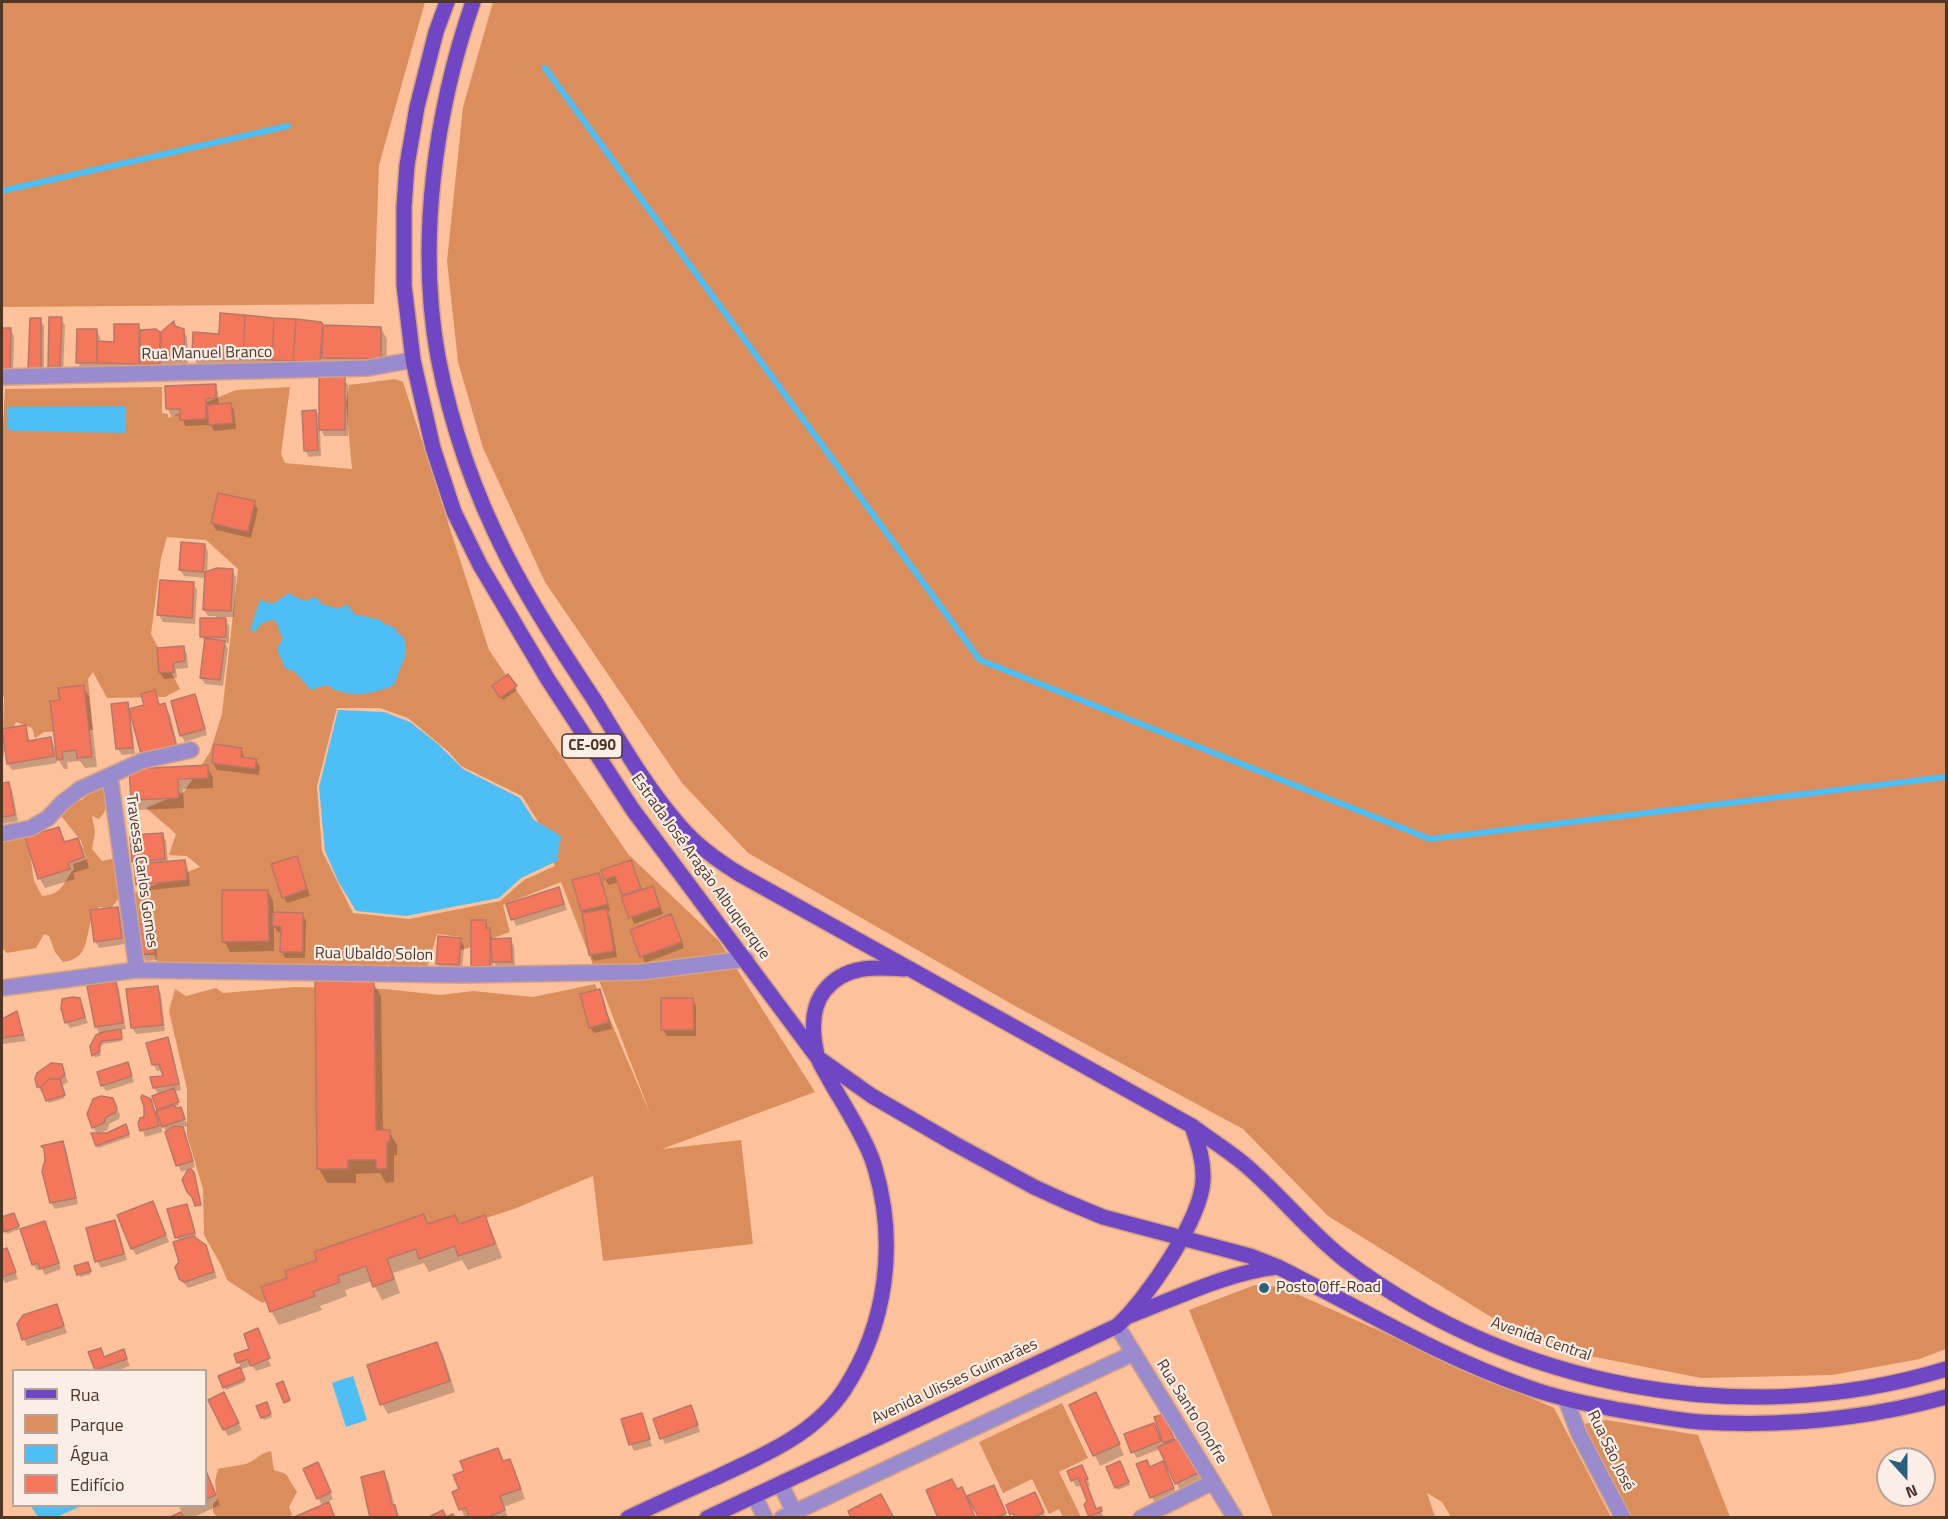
<!DOCTYPE html>
<html>
<head>
<meta charset="utf-8">
<style>
	body { margin:0 }
	#map { position:relative; width:1948px; height:1519px; overflow:hidden; background:#fdc19c; font-family:"Titillium Web",sans-serif }
	canvas { display:block }
	.frame { position:absolute; inset:0; border:3px solid #4e3627; pointer-events:none }
	.legend { position:absolute; left:12px; top:1369px; width:195px; height:138px; box-sizing:border-box; background:#fbeee6; border:2px solid #b6a49a; margin:0; padding:8px 10px; list-style:none; font-size:18px; color:#4e3627 }
	.legend li { display:flex; align-items:center; gap:12px; height:30px }
	.legend b { width:30px; border:2px solid #b6a49a }
	.north { position:absolute; left:1876px; top:1447px; width:60px; height:60px; box-sizing:border-box; background:#fbeee6; border:2px solid #b6a49a; border-radius:50%; rotate:159deg; font-size:16px; font-weight:700; line-height:24px; text-align:center; color:#4e3627 }
	.north::after { content:''; display:block; margin:auto; width:21px; height:27px; background:#2a607b; clip-path:polygon(50% 0,100% 100%,50% 72%,0 100%) }
</style>
</head>
<body>
<div id="map">
<canvas width="1948" height="1519"></canvas>
<div class="frame"></div>
<ul class="legend">
<li><b style="height:8px;background:#6f47c5"></b>Rua</li>
<li><b style="height:16px;background:#db8e5c"></b>Parque</li>
<li><b style="height:16px;background:#4ebff6"></b>Água</li>
<li><b style="height:16px;background:#f4765b"></b>Edifício</li>
</ul>
<div class="north">N</div>
</div>
<script>
const ctx = document.querySelector('canvas').getContext('2d');
ctx.lineJoin = 'round';
function fillPath(path, color) { ctx.fillStyle = color; ctx.fill(path, 'evenodd'); }
function strokePath(path, color, width, dash) { ctx.strokeStyle = color; ctx.lineWidth = width; ctx.lineCap = dash ? 'butt' : 'round'; ctx.setLineDash(dash || []); ctx.stroke(path); }
function write(font, color, halo, rows, align = 'center') {
  ctx.font = font + ' "Titillium Web",sans-serif'; ctx.lineWidth = 4.5; ctx.setLineDash([]); ctx.textBaseline = 'middle'; ctx.strokeStyle = halo; ctx.fillStyle = color; for (const [text, x, y, turn = 0] of rows) {
    ctx.save(); ctx.translate(x, y); ctx.rotate((+turn || 0) * Math.PI / 180); ctx.textAlign = isNaN(turn) ? turn : align; if (halo) ctx.strokeText(text, 0, 0); ctx.fillText(text, 0, 0); ctx.restore();
  }
}
const green = new Path2D(`
	M2,2H425L379,165L374,304L2,307Z
	M493,2H1946V1349L1920,1359L1832,1375L1701,1378L1590,1356L1491,1317L1328,1216L1243,1129L1015,1006L748,853L682,783L545,582L483,448L458,362L447,261L463,107Z
	M395,379L403,382L489,650L628,854L719,941L815,1092L662,1149L741,1140L753,1244L603,1261L593,1176L514,1209L400,1246L262,1303L227,1280L221,1265L204,1235L203,1189L187,1135V1089L169,1011L175,989L186,996L216,988L223,993L295,987L385,989L440,995L473,991L533,997L595,984L652,1118L561,882L503,905L510,932C494,937 478,947 461,950V937L437,934L427,968H159L155,955H141L129,895L200,867L187,856L169,855L176,834L146,808L184,792L210,752L222,714L238,569L206,540L167,537L161,558L151,634L180,689L165,697L107,698L93,672L88,679L93,730L44,732L35,738L32,728L16,722L4,751L2,767L4,698L2,694V425H3L5,389L162,387V413L168,414V418L236,390L290,387L281,454L285,463L352,469L346,404L349,385ZM337,708H380L408,718L449,752L461,766L522,796L537,820L555,866L524,880L500,901L409,919L353,913L322,851L317,786Z
	M107,786C110,799 109,808 99,819L92,816L95,832L92,849L102,861L116,858L123,894L111,908L99,907C81,926 96,958 63,962L55,952L49,936L44,934L36,948L7,953L2,948V838L27,834L34,881L42,896C64,894 62,883 74,869L73,864L87,859L81,841L58,812L71,802L82,800L92,789Z
	M1255,1285L1281,1287L1554,1408L1611,1517H1451L1442,1502L1427,1493L1435,1517H1273L1189,1310Z
	M1062,1403L1088,1458L1059,1472L1081,1517H1063L1059,1509L1049,1514L1032,1479L1003,1493L979,1442Z
	M1606,1420L1698,1435L1730,1517H1629L1584,1424Z
	M271,1451L274,1470L286,1474L297,1492L289,1507L292,1514L290,1517H217L213,1512V1504L217,1500L215,1481L218,1469C225,1467 245,1465 248,1463C257,1459 261,1453 271,1451Z`);
const water = new Path2D(`
	M126,406L125,433L11,431L7,428V407Z
	M289,593L304,601L316,597L322,604L339,609L347,604L354,614L381,620L384,624L394,627L399,634L404,637L406,654L394,685C373,695 346,699 327,685L311,690L295,672L285,668L277,649L283,639L275,620C266,621 259,623 256,632L250,630L260,600L273,604Z
	M338,710L384,712L410,722L438,744L463,769L520,798L534,820L561,836L557,861L521,878L499,898L406,916L356,911L338,881L325,851L319,787Z
	M353,1376L367,1420L346,1427L332,1383Z
	M31,1506H81L57,1517H38Z`);
const shadow = new Path2D(`
	M61,319L65,325L63,373H53L49,366Z
	M40,320L44,326V375H34Z
	M174,323L177,328L183,330L187,337L188,366L82,369L78,363L97,331L100,337V343H115L138,326L141,331L159,333L163,340Z
	M322,327L381,328L387,339L386,369L329,368L324,359L323,367H199L193,357L221,335Z
	M2,329H10L14,336L13,376H2Z
	M344,379L348,385V436H324L320,428L321,456L309,457L305,450L316,411L321,420Z
	M215,386L218,392L219,405L231,404L234,411L236,429L214,431L211,425L185,426L182,415L171,416L168,409L167,387Z
	M254,503L258,509L251,538L216,530L212,523Z
	M205,545L208,552L207,573L232,570L236,577L234,617H224L229,626V643H225L228,649L223,686L205,684L201,678L206,644L202,637L216,619V616H208L204,610L206,578L184,576L180,570Z
	M193,584L197,590L195,624L163,622L159,615Z
	M183,647L187,654L188,668L176,669L177,678L164,679L160,673Z
	M507,676L517,690L503,700L494,686Z
	M83,687L89,697L97,767L85,768L80,761L67,762L68,769H64L56,756L57,763L12,770L8,764L5,740H2V730L25,727L30,742L50,739L57,751L61,702Z
	M154,692L161,706L164,705L170,715L180,755L148,763L133,718L131,719L135,754L122,755L118,749L127,704L130,710L145,706Z
	M194,696L198,703L207,735L185,742L181,735Z
	M241,749L245,759L256,760L260,767L259,775L217,770L213,763Z
	M207,767L213,777V788L183,789L184,808L138,810L132,800L131,770Z
	M9,784L12,790L18,821L2,824V785Z
	M59,828L66,843L78,839L84,850L89,868L73,873L75,879L45,888L39,878Z
	M162,834L166,841L168,863L185,861L188,868L190,886L141,891L137,884L136,865L134,861Z
	M296,857L310,896L287,903L283,897Z
	M630,862L642,892L656,894L663,914L634,924L619,882L609,885L605,879Z
	M599,875L602,881L610,911L607,912L610,917L617,957L594,961L590,954L583,913L574,881Z
	M559,889L567,910L516,926L513,919Z
	M268,891L273,901L274,914L303,915L306,921L305,958H285L282,951V933L278,932L274,926V951L230,952L224,941Z
	M118,908L121,915L125,944L99,948L95,941Z
	M485,921L493,940H511L514,946L515,968H497L493,961V973L476,972L472,966Z
	M674,922L684,948L645,963L632,931Z
	M152,925L156,931L157,960L146,961L142,954Z
	M460,939L464,946L462,971L441,970L438,963Z
	M115,982L119,989L126,1029L119,1030L122,1041L103,1044L100,1049L101,1055L95,1058L92,1046L100,1035L96,1027L89,987Z
	M373,982L381,996L383,1131H389L397,1145V1155H394V1182L386,1183L380,1173L356,1174V1183H327L319,1169Z
	M157,987L161,994L165,1031L136,1034L132,1028L128,991Z
	M599,991L603,997L612,1029L594,1033L590,1027Z
	M79,1000L88,1023L70,1028L66,1022Z
	M693,1000L696,1006V1036H667L663,1030Z
	M16,1013L26,1041L2,1044V1021Z
	M167,1039L171,1046L181,1090L174,1092L179,1105L174,1107L176,1110L180,1108L188,1126L181,1128L186,1136L195,1167L181,1172L167,1133L161,1123L162,1132L145,1137L140,1123L145,1118L150,1100L156,1113L160,1112L159,1095L154,1088L165,1077L163,1070L157,1071L153,1064Z
	M127,1064L134,1082L106,1091L102,1085Z
	M61,1065L68,1082L61,1086L65,1098L49,1103L45,1093H42L38,1086Z
	M116,1107L120,1115L119,1119L109,1124L108,1130L97,1134L93,1127Z
	M127,1129L130,1137L98,1148L97,1145L107,1134Z
	M62,1143L66,1149L78,1204L55,1209L51,1203L44,1171Z
	M153,1203L169,1242L136,1255L132,1248Z
	M186,1206L190,1212L197,1240L205,1246L209,1254L217,1278L188,1288L180,1278L179,1242L169,1211Z
	M14,1215L20,1229L7,1234L2,1219Z
	M423,1216L428,1225H460L484,1217L492,1231L502,1258L468,1270L462,1260L429,1272L424,1263L393,1273L400,1293L382,1300L372,1281L345,1290L347,1296L320,1306L322,1310L279,1325L271,1311L289,1279L319,1261Z
	M114,1222L118,1228L127,1260L101,1268L97,1261Z
	M44,1223L61,1269L45,1275L42,1269L37,1270L33,1264Z
	M7,1250L18,1279L5,1283L2,1278V1252Z
	M89,1266L91,1274L80,1277L79,1274Z
	M57,1306L67,1333L27,1346L24,1339Z
	M259,1335L271,1366L256,1371L252,1365L240,1370L245,1382L226,1390L220,1377L241,1368L236,1355L251,1350Z
	M437,1344L443,1354L455,1392L388,1414L382,1404Z
	M123,1351L130,1366L118,1370H97L90,1353L104,1358Z
	M227,1401L242,1430L228,1436L224,1429Z
	M1101,1404L1124,1455L1100,1466L1071,1405Z
	M267,1406L272,1417L264,1420L258,1407Z
	M641,1414L652,1446L634,1451L631,1445Z
	M694,1414L700,1432L665,1444L662,1438Z
	M1165,1418L1174,1442L1185,1445L1201,1480L1180,1490L1169,1470L1167,1472L1177,1495L1155,1504L1138,1465L1150,1468L1166,1462L1160,1449L1137,1458L1133,1452L1153,1425L1163,1446L1166,1445L1163,1440Z
	M497,1449L504,1463L509,1461L515,1471L525,1499L504,1507L508,1518H465L454,1493L460,1490L466,1472Z
	M1121,1465L1130,1485L1118,1490L1116,1487Z
	M321,1470L333,1499L327,1502L335,1518H296L323,1506L318,1498Z
	M206,1471L220,1505L192,1518H171L182,1513L179,1506H206Z
	M1069,1472L1085,1473L1090,1486L1088,1487L1097,1510L1100,1509L1104,1518H1091L1086,1505L1088,1501L1082,1485L1076,1487Z
	M383,1473L389,1483L395,1508L400,1518H372Z
	M993,1487L1008,1518H981L970,1507L975,1518H939L957,1491L966,1498Z
	M1038,1500L1045,1516L1048,1518H1014L1008,1506Z`);
const stream = new Path2D(`
	M545,68L980,660L1430,839L1946,777
	M2,191L288,126`);
const building = new Path2D(`
	M220,313L245,315L243,359L192,357L193,332L219,334Z
	M245,315L274,318L272,360L243,359Z
	M49,317H62L60,367H48Z
	M30,318H41V369H28Z
	M274,318L296,319L293,361L272,360Z
	M296,319L321,322L323,325L320,361H293Z
	M174,321L175,326L184,329L185,360H161V332Z
	M114,324H139V364L97,363V341L114,342Z
	M323,325L381,327V359L322,358Z
	M2,328H11L10,370H2Z
	M77,329H97V363H76Z
	M156,329L160,332V364H140V330Z
	M319,377H345V430H319Z
	M216,384V398L206,399V419L180,420V409H166L165,386Z
	M231,403L233,423L209,425L207,405Z
	M316,410L318,450L304,451L302,411Z
	M218,493L255,501L248,532L211,523Z
	M181,542L205,544L203,572L179,570Z
	M217,568L233,569L231,611L203,610L205,572Z
	M160,580L194,582L192,618L157,615Z
	M200,618H226V637H200Z
	M205,638L225,641L220,680L200,678Z
	M184,646L185,661L173,663L174,672L159,673L157,648Z
	M508,674L517,686L500,698L492,686Z
	M84,685L92,757L77,758L76,750L62,752L63,759L57,760L50,701L60,700L58,688Z
	M155,690L159,705L165,703L176,745L141,754L129,709L144,705L141,694Z
	M195,694L205,729L180,736L171,701Z
	M128,702L133,748L116,749L111,704Z
	M26,725L28,741L51,737L54,756L7,764L2,729Z
	M214,744L242,748L241,757L257,759L255,769L212,763Z
	M208,765V778L178,779L179,798L131,800L129,769Z
	M9,782L15,815L2,817V783Z
	M59,827L64,842L78,838L84,857L68,863L70,869L38,879L25,837Z
	M163,833L165,859L132,862L130,835Z
	M297,856L307,889L282,898L271,864Z
	M185,860L187,880L136,885L134,864Z
	M631,860L641,889L622,895L615,876L604,880L601,870Z
	M599,873L608,904L581,911L572,880Z
	M653,886L660,907L629,918L621,897Z
	M559,887L564,904L511,920L506,904Z
	M222,890H268L269,941L222,942Z
	M118,907L122,938L94,942L90,910Z
	M607,909L614,951L589,955L582,913Z
	M273,912L303,913V952H280L281,927L272,926Z
	M671,914L682,942L640,957L630,930Z
	M471,920H486V928H490V966H471Z
	M153,923L155,953L140,954L139,924Z
	M438,936L461,938L459,965L436,964Z
	M511,938L512,962H492L491,939Z
	M374,980L376,1130H390V1141L387,1142V1169H376V1160H348V1169H317L315,981Z
	M116,981L123,1023L95,1027L87,986Z
	M158,986L163,1025L131,1028L126,989Z
	M600,989L609,1022L589,1028L580,994Z
	M73,997L80,998L85,1017L65,1023L61,1008L62,999Z
	M661,998H693L694,1030H661Z
	M17,1011L23,1035L2,1038V1019Z
	M121,1029L122,1039L102,1041L99,1046L100,1051L92,1056L90,1046L96,1035L103,1032Z
	M168,1037L179,1084L153,1088L150,1077L163,1076L159,1064L152,1065L146,1043Z
	M128,1062L132,1076L101,1086L97,1072Z
	M51,1063L62,1064L65,1075L60,1079H49L41,1087H37L35,1079L37,1073Z
	M49,1079H60L65,1095L46,1101L41,1087Z
	M174,1088L179,1102L157,1110L152,1096Z
	M142,1095L151,1099L159,1126L140,1131L138,1123L140,1118L144,1117V1107L141,1098Z
	M101,1096L113,1098L117,1108L115,1113L106,1117L104,1123L92,1128L87,1114L93,1099Z
	M174,1105L176,1108L181,1107L185,1119L162,1127L156,1111Z
	M126,1124L129,1134L96,1146L91,1133H107Z
	M174,1126L183,1127L193,1161L176,1166L165,1132Z
	M63,1141L76,1198L50,1203L42,1171L45,1160L44,1149L41,1146Z
	M188,1169H191L194,1172L201,1205L195,1206L192,1197L187,1192L182,1180Z
	M153,1201L166,1235L131,1249L117,1215Z
	M187,1204L195,1233L175,1238L167,1209Z
	M14,1213L19,1226L4,1232L2,1217Z
	M424,1214L427,1224L455,1215L459,1224L485,1215L495,1244L458,1256L455,1246L419,1259L416,1249L387,1259L394,1279L373,1287L366,1266L338,1276L340,1282L313,1292L315,1296L270,1312L261,1287L287,1278L285,1271L317,1260L314,1252Z
	M115,1220L124,1254L95,1262L86,1228Z
	M45,1221L59,1263L40,1269L38,1263L32,1265L20,1229Z
	M193,1236L206,1245L214,1272L184,1282L179,1279L175,1267L179,1262L173,1242Z
	M7,1248L16,1272L2,1277V1250Z
	M88,1262L91,1271L77,1275L74,1266Z
	M57,1304L64,1326L22,1340L17,1324L23,1315Z
	M258,1328L270,1358L251,1366L248,1359L237,1363L234,1354L249,1349L244,1334Z
	M437,1342L450,1381L380,1405L367,1365Z
	M101,1348L104,1357L124,1349L127,1359L95,1370L88,1352Z
	M240,1367L245,1379L223,1388L218,1376Z
	M283,1381L290,1400L284,1403L276,1384Z
	M224,1392L239,1423L223,1430L208,1400Z
	M1096,1392L1120,1444L1093,1456L1069,1405Z
	M267,1402L271,1414L261,1418L256,1406Z
	M691,1405L698,1425L660,1439L653,1419Z
	M642,1413L650,1439L629,1445L621,1419Z
	M1164,1414L1174,1439L1163,1443L1154,1417Z
	M1154,1423L1161,1441L1131,1453L1124,1434Z
	M1182,1437L1198,1473L1175,1484L1158,1447Z
	M498,1448L503,1461L510,1459L521,1489L500,1496L505,1510L486,1518H469L466,1508L459,1510L452,1492L459,1489L453,1475L464,1471L460,1461Z
	M1147,1460L1150,1467L1163,1461L1174,1488L1150,1498L1136,1464Z
	M1120,1461L1129,1482L1115,1488L1106,1467Z
	M318,1462L331,1492L317,1499L303,1469Z
	M1082,1465L1088,1479L1085,1480L1096,1509L1101,1507L1102,1511L1089,1517L1084,1505L1087,1501L1078,1478L1071,1481L1067,1471Z
	M206,1471L216,1495L206,1499Z
	M384,1471L392,1505H395L398,1518H370L361,1477Z
	M952,1479L957,1489L962,1487L975,1517L938,1518L926,1490Z
	M994,1485L1006,1513L995,1518H979L967,1496Z
	M1035,1492L1044,1512L1032,1518H1015L1013,1513L1010,1515L1006,1505Z
	M881,1494L894,1518H851L848,1511Z
	M329,1502L335,1518H292Z
	M443,1510L446,1517L453,1514L455,1518H427Z
	M181,1512L184,1518H168Z`);
const minor = new Path2D(`
	M2,377L368,368L413,360
	M110,777L137,970
	M2,834L31,828L48,818L62,803L80,789L142,761L191,750
	M2,988L137,970L463,975L641,972L746,959
	M1117,1326L1235,1518
	M1566,1400L1579,1434L1623,1518
	M781,1485L797,1518
	M755,1497L765,1518
	M782,1518L1134,1353
	M1141,1518L1213,1482`);
const major = new Path2D(`
	M447,2L436,32L417,107L407,165L404,207V285L413,360L433,448L454,512L480,565L547,678L633,810L817,1057L872,1096L953,1143L1034,1187L1067,1202L1103,1217L1250,1256L1278,1267C1360,1308 1440,1357 1527,1387C1557,1398 1588,1404 1619,1410C1646,1414 1673,1420 1700,1422C1783,1427 1866,1419 1946,1397
	M473,2C435,111 417,242 438,357C451,425 475,494 506,555C532,606 564,654 595,701C621,743 647,789 680,826C697,846 718,861 741,875L1192,1126C1209,1139 1227,1150 1243,1163C1279,1193 1308,1231 1345,1260C1513,1388 1744,1431 1946,1369
	M1126,1317C1175,1299 1225,1273 1277,1267
	M628,1518C657,1504 686,1491 715,1478C762,1456 814,1435 844,1390C887,1324 897,1243 875,1168C868,1142 843,1104 829,1079C825,1072 819,1063 817,1055C812,1033 810,1008 825,990C845,965 875,967 904,969
	M707,1518L1117,1326C1146,1300 1201,1220 1203,1180C1204,1161 1198,1144 1192,1126`);
const markers = [
	[1264,1288,6,"#2a607b"]
];
const shields = [
	[592,746,60]
];
const shieldNames = [
	["CE-090",592,746]
];
const streetNames = [
	["Rua Manuel Branco",207,354,-1],
	["Estrada José Aragão Albuquerque",700,867,54],
	["Travessa Carlos Gomes",141,871,82],
	["Rua Ubaldo Solon",374,955,1],
	["Avenida Central",1541,1340,19],
	["Avenida Ulisses Guimarães",955,1382,-25],
	["Rua Santo Onofre",1191,1412,58],
	["Rua São José",1610,1451,64]
];
const poiNames = [
	["Posto Off-Road",1276,1288]
];
fillPath(green, '#db8e5c');
fillPath(water, '#4ebff6');
fillPath(shadow, '#0003');
strokePath(stream, '#4ebff6', 6);
fillPath(building, '#f4765b');
strokePath(building, '#b87768', 1.5);
strokePath(minor, '#d6a282', 18);
strokePath(major, '#d6a282', 18);
strokePath(minor, '#998bce', 15);
strokePath(major, '#6f47c5', 15);
for (const [x, y, r, color] of markers) { const dot = new Path2D(); dot.arc(x, y, r, 0, 2 * Math.PI); ctx.fillStyle = color; ctx.fill(dot); strokePath(dot, '#fbeee6', 2); }
for (const [x, y, w] of shields) { const box = new Path2D(); box.roundRect(x - w / 2, y - 12, w, 24, 4.5); ctx.fillStyle = '#fbeee6'; ctx.fill(box); strokePath(box, '#4e3627', 1.5); }
write('bold 15px', '#4e3627', null, shieldNames);
write('16px', '#4e3627', '#fbeee6', streetNames);
write('16px', '#4e3627', '#fbeee6', poiNames, 'left');
</script>
</body>
</html>
